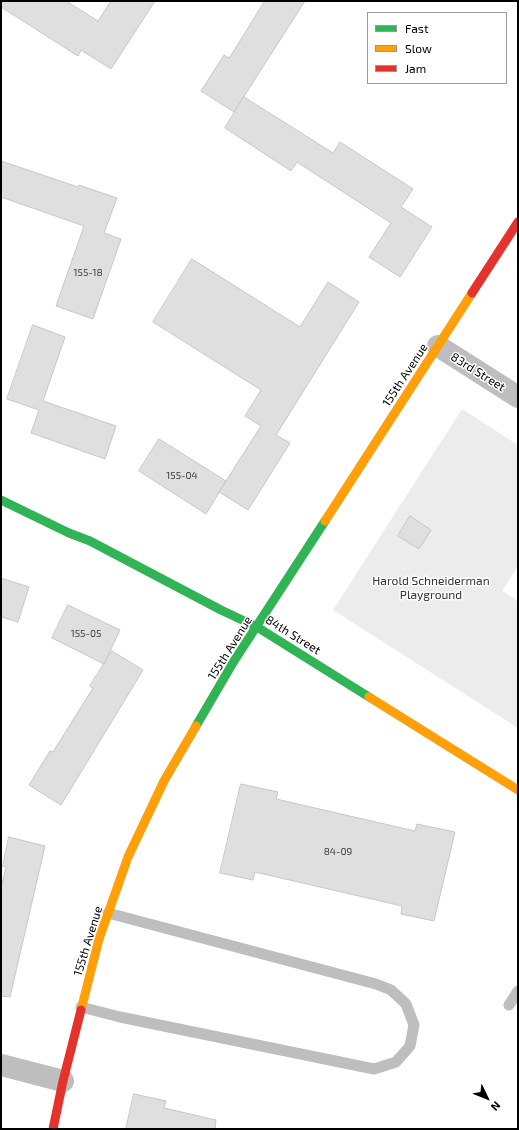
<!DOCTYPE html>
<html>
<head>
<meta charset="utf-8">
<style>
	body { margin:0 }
	#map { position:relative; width:519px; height:1130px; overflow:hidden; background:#fff; font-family:"Exo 2",sans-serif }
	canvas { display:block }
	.frame { position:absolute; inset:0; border:2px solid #000; pointer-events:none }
	.legend { position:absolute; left:367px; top:12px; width:140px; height:72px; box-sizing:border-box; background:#fff; border:1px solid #999; margin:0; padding:5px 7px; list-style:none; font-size:12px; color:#000 }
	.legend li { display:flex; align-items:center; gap:8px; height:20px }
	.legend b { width:20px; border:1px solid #999 }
	.north { position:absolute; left:467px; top:1078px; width:40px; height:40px; -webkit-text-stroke:3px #fff; paint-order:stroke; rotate:133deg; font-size:11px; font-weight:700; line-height:16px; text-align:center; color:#000 }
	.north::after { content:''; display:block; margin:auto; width:14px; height:18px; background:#000; clip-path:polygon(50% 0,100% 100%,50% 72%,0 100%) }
</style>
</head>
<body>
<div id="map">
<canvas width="519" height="1130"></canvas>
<div class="frame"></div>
<ul class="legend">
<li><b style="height:5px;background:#30b455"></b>Fast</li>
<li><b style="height:5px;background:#ff9f0a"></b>Slow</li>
<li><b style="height:5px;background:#e5322d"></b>Jam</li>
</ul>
<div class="north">N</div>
</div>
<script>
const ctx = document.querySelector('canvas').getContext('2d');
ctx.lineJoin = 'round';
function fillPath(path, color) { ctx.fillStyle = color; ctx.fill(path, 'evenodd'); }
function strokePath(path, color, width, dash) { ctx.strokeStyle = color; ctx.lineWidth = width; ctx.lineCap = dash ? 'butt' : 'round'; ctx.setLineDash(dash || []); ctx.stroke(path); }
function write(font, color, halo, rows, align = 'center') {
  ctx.font = font + ' "Exo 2",sans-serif'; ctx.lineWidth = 3; ctx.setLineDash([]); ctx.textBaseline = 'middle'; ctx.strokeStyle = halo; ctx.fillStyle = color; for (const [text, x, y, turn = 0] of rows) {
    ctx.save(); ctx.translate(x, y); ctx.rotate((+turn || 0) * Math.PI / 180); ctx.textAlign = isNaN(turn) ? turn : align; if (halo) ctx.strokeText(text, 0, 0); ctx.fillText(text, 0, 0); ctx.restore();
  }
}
const green = new Path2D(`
	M462,409L518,445V566L502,591L518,601V728L333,610Z`);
const building = new Path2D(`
	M1,1H66L98,21L111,1H155L111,69L81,50L78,56L1,7Z
	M265,1H305L234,112L201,91L224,55L229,58Z
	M244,97L333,153L340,142L413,189L401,207L432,227L400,277L369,257L391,223L297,162L291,171L225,128Z
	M1,161L78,187L79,185L117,198L104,233L121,239L93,319L56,306L84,226L1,197Z
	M192,259L300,327L328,282L359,302L276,435L290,443L248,510L219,492L261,426L245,416L261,390L153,322Z
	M33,325L65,337L43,401L116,426L105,459L31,433L39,410L7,399Z
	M159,439L226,481L206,514L139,471Z
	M410,516L431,530L419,549L398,536Z
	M1,578L29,587L18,622L1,617Z
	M68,605L120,630L104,664L52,638Z
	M112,651L143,670L61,805L29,785L50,751L53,752L93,688L90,686Z
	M241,784L278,792L276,799L415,831L417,824L455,832L434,921L401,914L402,906L255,872L253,880L220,873Z
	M9,837L45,846L10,997L1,996V888L6,867L3,866Z
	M134,1094L166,1101L164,1108L216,1120L215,1129H126Z`);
const lane = new Path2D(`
	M509,1005L518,991
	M81,1007L120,1017L374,1069L396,1062L410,1046L414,1025L406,1004L391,990L376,984L108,913`);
const street = new Path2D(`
	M438,346L518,397
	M1,1065L63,1081`);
const fast = new Path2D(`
	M1,500L69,533L90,541L221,610L257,627L369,697
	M196,726L234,661L325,521`);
const slow = new Path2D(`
	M325,521L472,293
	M369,697L518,790
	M81,1010L99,939L128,857L164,781L196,726`);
const jam = new Path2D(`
	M472,293L518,222
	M53,1129L63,1081L81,1010`);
const numberNames = [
	["155-18",88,273],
	["155-04",182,476],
	["155-05",86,634],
	["84-09",338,852]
];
const streetNames = [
	["83rd Street",478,372,32],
	["155th Avenue",405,375,-57],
	["84th Street",293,635,32],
	["155th Avenue",230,648,-58],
	["155th Avenue",88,941,-73]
];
const parkNames = [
	["Harold Schneiderman",431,581],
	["Playground",431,595]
];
fillPath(green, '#ececec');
fillPath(building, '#dfdfdf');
strokePath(building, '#c7c7c7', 1);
strokePath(lane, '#bebebe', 11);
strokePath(street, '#bebebe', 22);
strokePath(fast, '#30b455', 9);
strokePath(slow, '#ff9f0a', 9);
strokePath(jam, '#e5322d', 9);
write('10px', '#383838', null, numberNames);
write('12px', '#000', '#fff', streetNames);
write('12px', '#333', '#fff', parkNames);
</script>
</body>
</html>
